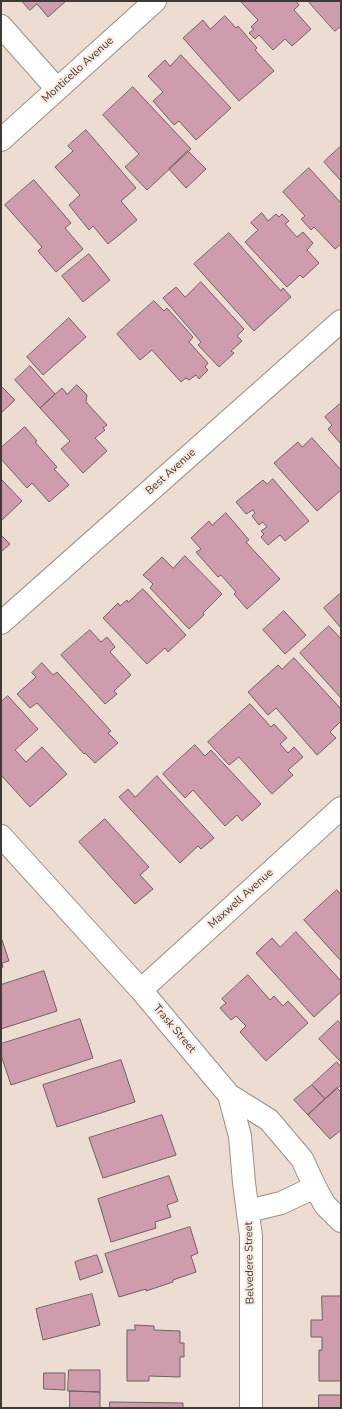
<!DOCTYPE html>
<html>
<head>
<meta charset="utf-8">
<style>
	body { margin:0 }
	#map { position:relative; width:342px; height:1409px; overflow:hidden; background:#ecdcd1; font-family:"Nunito Sans",sans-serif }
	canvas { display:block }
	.frame { position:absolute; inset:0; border:2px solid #403a36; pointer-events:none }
</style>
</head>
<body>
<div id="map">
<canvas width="342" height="1409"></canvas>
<div class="frame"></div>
</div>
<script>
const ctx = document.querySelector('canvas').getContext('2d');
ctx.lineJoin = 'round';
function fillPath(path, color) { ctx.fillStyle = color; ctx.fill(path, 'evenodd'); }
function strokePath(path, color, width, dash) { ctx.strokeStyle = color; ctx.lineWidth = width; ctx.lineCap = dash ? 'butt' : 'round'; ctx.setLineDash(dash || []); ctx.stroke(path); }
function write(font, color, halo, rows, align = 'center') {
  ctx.font = font + ' "Nunito Sans",sans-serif'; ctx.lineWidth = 4; ctx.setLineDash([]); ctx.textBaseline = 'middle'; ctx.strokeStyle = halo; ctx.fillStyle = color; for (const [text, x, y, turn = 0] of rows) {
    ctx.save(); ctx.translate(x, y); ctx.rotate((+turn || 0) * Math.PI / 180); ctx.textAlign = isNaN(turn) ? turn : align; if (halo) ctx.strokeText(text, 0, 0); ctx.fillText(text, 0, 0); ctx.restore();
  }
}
const building = new Path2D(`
	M22,1H66L48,17L37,4L30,10Z
	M243,1H296L299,5L294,10L311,29L292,46L285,39L273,50L259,35L255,39L249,33L254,29L251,27L258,20L241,2Z
	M308,1H341V26L335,31Z
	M225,16L236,28L238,26L257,48L255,50L274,71L239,101L183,38L203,20L210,29Z
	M181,55L231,108L196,140L179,121L174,125L153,101L163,92L148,76L165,60L170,66Z
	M133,87L191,149L147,190L125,167L139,154L103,115Z
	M86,130L136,188L121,201L137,220L108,244L93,226L89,230L69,205L80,195L55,167L73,151L68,146Z
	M341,146V181L324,162Z
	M188,151L206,169L186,188L169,169Z
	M309,168L341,203V227L340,228L341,229V244L335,249L314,227L311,230L301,219L305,216L283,192Z
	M34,180L71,223L65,228L83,249L56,272L38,251L42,247L5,205Z
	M262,213L268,221L276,214L279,217L282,214L289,221L285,224L297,237L303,232L313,243L307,250L319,263L303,278L300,275L287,287L245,242L258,230L251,223Z
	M229,233L281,291L283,288L291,297L254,331L194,264Z
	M89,254L110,280L83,302L62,276Z
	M201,282L244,329L237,336L242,341L231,351L234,353L219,367L198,345L201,342L163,298L176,287L185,297Z
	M154,301L164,311L167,308L193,337L189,342L208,363L205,367L208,370L199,379L196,375L189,380L186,378L181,382L152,350L140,360L117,334Z
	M69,318L86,337L43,375L27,357Z
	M30,366L55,394L40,408L15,380Z
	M77,385L87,395L86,402L107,425L103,428L105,430L95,438L107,451L83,473L61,449L70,441L40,408L62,388L67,394Z
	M1,386L15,400L1,413Z
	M341,403V444L328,429L332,425L325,417Z
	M25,427L37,441L35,442L57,467L54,469L69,485L49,502L32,483L27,488L1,459V448Z
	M312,438L341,470V490L317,511L274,463L298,442L302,447Z
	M1,479L22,501L1,521Z
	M273,479L309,521L285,541L280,535L268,545L261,537L264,534L261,531L267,527L263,522L259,525L252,516L255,513L253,510L246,514L236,502L263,480L267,484Z
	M226,513L249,540L246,542L280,579L247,609L234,594L236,592L221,575L218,577L196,552L201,549L191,538L209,521L212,525Z
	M1,535L10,544L1,552Z
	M185,556L222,594L203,613L204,615L189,629L150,588L153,584L143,575L162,557L173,568Z
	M143,589L186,635L168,652L165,648L147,664L103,618L118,603L120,606L127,600L128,602Z
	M341,593V628L324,608Z
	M284,611L306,635L285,654L263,630Z
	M329,626L341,639V698L300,653Z
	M90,630L101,642L107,637L115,647L110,652L131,675L114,691L117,694L105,704L61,655Z
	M294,658L341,709V721L330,732L336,738L317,755L276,708L268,715L248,692L278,665L282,669Z
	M42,663L53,675L57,672L111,731L108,733L118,743L95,763L85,753L84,754L37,703L30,708L17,694L36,677L32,673Z
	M8,696L38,729L15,750L26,762L42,747L67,774L30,807L1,775V702Z
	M250,704L271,727L274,724L287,738L280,744L288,753L294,747L303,757L288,770L293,775L272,794L239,757L229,765L208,742Z
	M195,745L205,756L211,750L261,804L242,821L237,815L225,826L193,790L185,798L163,774Z
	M157,776L214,838L201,849L198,846L180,863L119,797L128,789L135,797Z
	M105,819L149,867L140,875L153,889L135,904L79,842Z
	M337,890L341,895V961L304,920Z
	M296,932L341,981V992L314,1017L256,953L272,938L280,947Z
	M1,937L9,961L2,963L3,967L1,968Z
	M44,971L57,1011L1,1029V985Z
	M248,975L270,1000L274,996L283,1006L288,1001L308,1023L266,1061L240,1032L246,1026L236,1016L231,1020L220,1008L226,1003L222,999Z
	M80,1019L93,1058L11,1085L1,1055V1044Z
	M338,1021L341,1024V1062L319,1039Z
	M121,1060L135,1102L57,1127L43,1085Z
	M337,1062L341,1067V1085L325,1099L312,1085Z
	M312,1085L325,1099L308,1115L294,1100Z
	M337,1088L341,1092V1130L330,1139L308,1115Z
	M162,1115L176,1155L103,1178L89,1138Z
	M169,1176L178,1201L167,1205L171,1217L155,1222L156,1228L111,1242L98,1199Z
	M190,1227L198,1253L191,1256L196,1272L173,1280V1282L146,1291V1289L119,1297L105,1254Z
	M97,1255L103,1272L80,1280L75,1262Z
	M92,1294L100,1325L43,1340L36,1309Z
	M322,1296H341V1381H319V1350H322V1337H311V1320H322Z
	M135,1325L154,1326V1330L180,1331V1343H184V1357H180V1377L149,1376V1381H127V1330H135Z
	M69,1370H100V1392L68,1391Z
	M44,1373H65V1390L44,1389Z
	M70,1391L100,1392V1408H70Z
	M319,1395H341V1408H319Z
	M110,1402L183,1403V1408H110Z`);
const minor = new Path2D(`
	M1,26L57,89
	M1,140L155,1
	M1,623L341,321
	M1,836L141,990L229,1095L269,1120L302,1159L315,1187L325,1205L341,1221
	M141,990L341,808
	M229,1095L240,1136L244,1183L251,1236V1408
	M248,1211L281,1203L315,1187`);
const streetNames = [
	["Monticello Avenue",78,70,-42],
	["Best Avenue",171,472,-42],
	["Maxwell Avenue",241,899,-42],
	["Trask Street",174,1029,50],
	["Belvedere Street",250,1263,-91]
];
fillPath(building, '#cf9cad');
strokePath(building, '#706065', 1);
strokePath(minor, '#9c8e84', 24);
strokePath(minor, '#fff', 22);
write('11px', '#403a36', '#f9e9de', streetNames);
</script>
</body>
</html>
